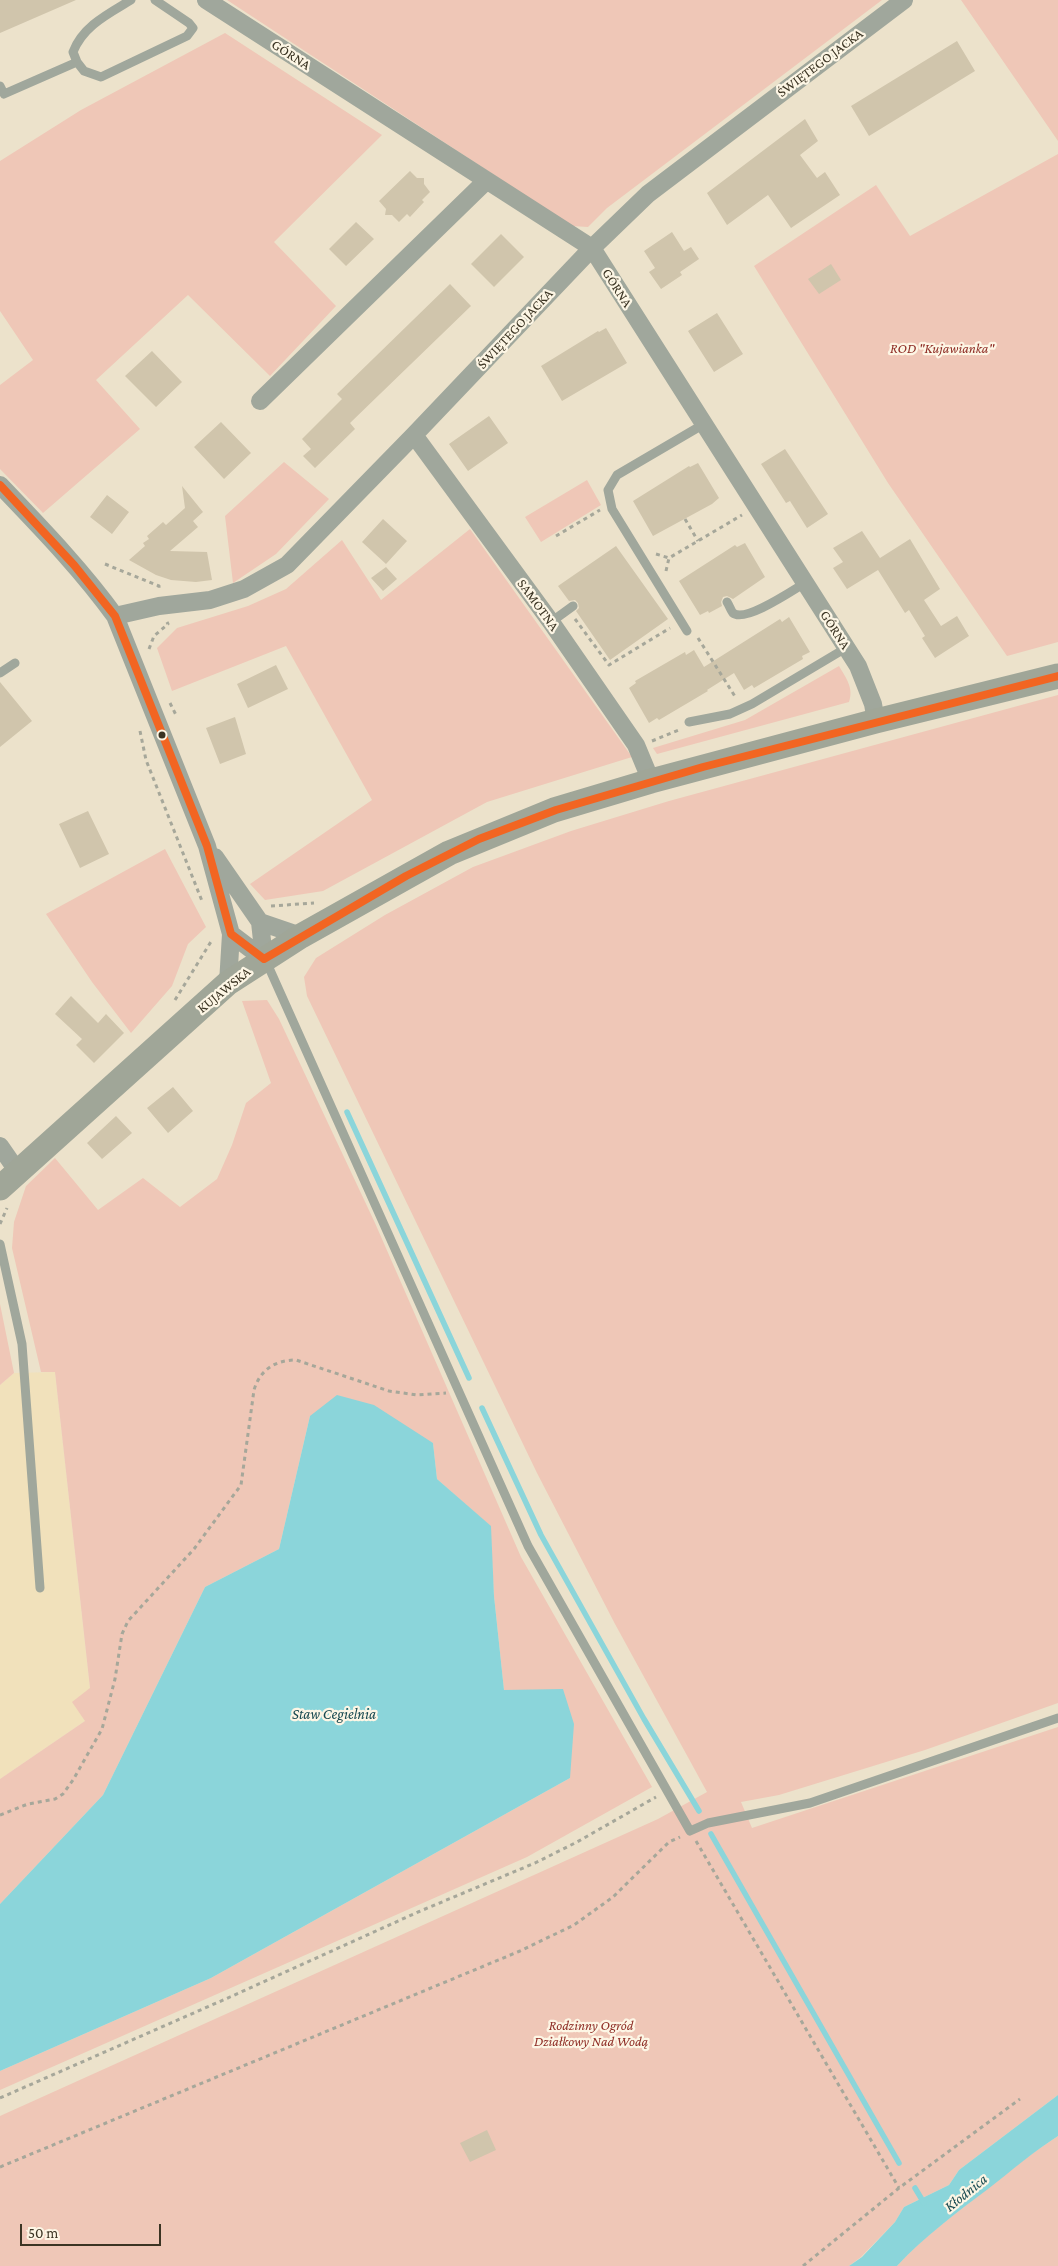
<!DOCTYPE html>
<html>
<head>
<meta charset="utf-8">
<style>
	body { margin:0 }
	#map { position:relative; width:1058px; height:2266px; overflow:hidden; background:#ece2cb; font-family:"Crimson Pro",serif }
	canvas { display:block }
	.scale { position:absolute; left:20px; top:2224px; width:141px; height:22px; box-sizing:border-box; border:2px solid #3b3423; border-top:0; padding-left:6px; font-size:15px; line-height:18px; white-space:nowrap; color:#3b3423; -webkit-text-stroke:4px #fdf6e5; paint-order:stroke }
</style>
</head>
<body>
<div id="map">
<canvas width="1058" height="2266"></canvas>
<div class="scale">50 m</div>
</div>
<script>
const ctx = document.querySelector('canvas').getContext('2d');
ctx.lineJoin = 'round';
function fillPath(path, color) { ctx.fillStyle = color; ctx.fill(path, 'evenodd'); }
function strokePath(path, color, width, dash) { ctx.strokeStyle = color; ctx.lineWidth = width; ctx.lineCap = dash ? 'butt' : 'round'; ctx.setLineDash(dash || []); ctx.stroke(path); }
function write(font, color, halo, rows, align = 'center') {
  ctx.font = font + ' "Crimson Pro",serif'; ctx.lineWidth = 4.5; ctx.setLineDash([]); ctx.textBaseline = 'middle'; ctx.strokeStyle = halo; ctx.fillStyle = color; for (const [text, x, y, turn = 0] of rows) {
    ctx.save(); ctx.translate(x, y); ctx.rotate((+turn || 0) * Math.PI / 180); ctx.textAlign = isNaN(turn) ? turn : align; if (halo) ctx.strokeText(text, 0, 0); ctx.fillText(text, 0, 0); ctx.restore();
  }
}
const built = new Path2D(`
	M55,1372L90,1688L85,1721L0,1779V1385L14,1373Z`);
const green = new Path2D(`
	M227,0H882L607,208L588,227L572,226Z
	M961,0H1058V141Z
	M225,33L382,135L274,242L336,306L270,376L188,295L96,380L140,429L43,513L0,469V385L33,360L0,311V161L81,110Z
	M1058,154V642L1007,656L888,483L754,266L876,185L910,236Z
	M284,462L329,499L276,554L233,583L225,516Z
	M587,480L601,505L541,542L525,517Z
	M470,529L632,757L487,802L323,891L265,900L250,884L372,800L286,646L172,691L157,648L177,628L248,606L286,589L342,540L381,600Z
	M839,666C846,678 854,688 849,702L657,754L653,748L745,720Z
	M1058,695V1703L925,1750L779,1795L741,1802L752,1828L1058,1727V2095L959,2170L949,2185L904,2207L895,2222L861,2257L849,2266H0V2116L658,1819L707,1792L615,1624L537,1473L307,996L304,977L316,958L385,915L473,867L571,831L669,801Z
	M165,849L206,927L188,944L172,986L131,1033L92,982L46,914Z
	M267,1000L279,1019L375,1223L521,1557L652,1787L527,1857L0,2090V2071L211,1978L570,1778L504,1690L494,1596L490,1526L437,1479L433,1443L310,1416L279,1549L205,1587L103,1795L0,1904V1779L85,1721L72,1702L90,1688L55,1372H41L12,1248L14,1222L26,1186L55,1158L98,1210L143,1178L180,1207L217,1179L232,1145L246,1103L271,1083L242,1001Z
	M0,1304L14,1373L0,1385Z
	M1058,2136V2266H897C921,2239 950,2218 978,2196C1004,2175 1030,2154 1058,2136Z`);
const water = new Path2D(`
	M337,1395L374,1405L433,1443L437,1479L491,1526L494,1596L504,1690L563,1689L574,1724L570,1778L211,1978L0,2071V1904L103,1795L205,1587L279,1549L310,1416Z
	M1058,2095V2136C1033,2152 1011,2171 988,2189C956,2213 924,2237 897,2266H849L862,2257L895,2222L904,2207L949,2185L959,2170Z`);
const stream = new Path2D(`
	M347,1112L469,1378
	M482,1408L541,1535L644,1719L699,1811
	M711,1834L899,2163
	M915,2188L924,2203`);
const building = new Path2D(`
	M0,0H76L0,33Z
	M957,41L975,71L869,136L851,106Z
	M805,119L818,141L800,155L817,178L825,172L840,195L791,228L768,195L727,225L707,193Z
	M410,171L417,178H424V184L430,192L422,200L424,202L410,217L407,214L399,222L392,215H385L386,209L379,201Z
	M356,222L374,239L346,266L329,249Z
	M672,232L684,251L691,247L699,259L680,272L682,275L661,289L649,272L655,268L644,251Z
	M501,234L524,257L494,287L471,264Z
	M831,264L841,280L819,294L808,279Z
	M450,284L471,306L350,423L355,429L315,468L303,456L311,449L302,439L342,399L337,394Z
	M717,313L743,354L714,372L688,331Z
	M606,328L627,363L562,401L541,366L598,331L599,332Z
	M152,351L182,382L156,407L125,376Z
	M489,416L508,443L468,471L449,444Z
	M221,422L251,453L224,479L194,447Z
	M785,449L828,514L807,528L790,501L786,503L761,464Z
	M698,463L719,498L712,504L653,536L633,501L689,466L690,467Z
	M182,486L203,512L193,521L198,527L170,551L207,552L212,580L196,582L171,580L156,575L129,560L145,546L143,543L149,539L147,536L163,522L166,525L185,508Z
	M107,495L129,512L112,534L90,517Z
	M383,519L407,541L386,564L362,542Z
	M862,531L880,558L910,539L940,589L924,600L941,626L957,616L969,636L935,658L922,638L925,636L909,610L905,613L878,570L847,589L833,568L843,562L833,548Z
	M745,543L765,577L733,599L727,596L723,597L721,602L722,606L709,613L708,611L700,615L679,581L735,545L737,547Z
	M616,546L668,619L610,660L576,611L579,608L578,603L575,600L569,601L558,586Z
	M386,567L397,579L383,591L371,578Z
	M789,617L810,652L802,656L803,659L754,688L752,685L744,690L734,673L707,690L708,691L659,720L657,718L649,723L629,688L636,683L635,681L685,652L686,655L694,650L704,667L780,619L782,622Z
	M276,665L288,689L248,708L237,684Z
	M0,682L32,721L0,747Z
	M235,717L246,754L220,764L206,728Z
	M88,811L109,854L80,868L59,824Z
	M71,996L98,1023L106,1014L124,1033L94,1063L76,1045L82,1039L55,1014Z
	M173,1087L193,1111L168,1133L147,1108Z
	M116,1116L132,1133L102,1159L87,1143Z
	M487,2130L496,2150L470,2162L460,2143Z`);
const path = new Path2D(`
	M685,519L698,541
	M556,536L600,510
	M656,554L669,558
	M105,564L159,586V588
	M666,571L669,558L742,515
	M575,619L609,665L670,628
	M698,638L736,698
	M149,649L154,636L168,624L167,622
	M170,703L177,717
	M140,731L146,760L202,901
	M652,741L679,730
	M271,906L314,903
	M175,1000L212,940
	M0,1224L7,1208
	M0,1815L28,1804L55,1799L63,1794L73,1780L102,1729L115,1679L122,1634L128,1621L194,1549L241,1485L254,1390C260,1370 275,1360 296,1360L389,1391L417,1395L446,1393
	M696,1841L899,2188
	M0,2098L230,1997L418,1912L535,1863L577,1842L656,1797
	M0,2167L520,1951L574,1925L613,1897L669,1842L680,1837
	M803,2266L899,2188L1020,2099`);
const lane = new Path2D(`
	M77,62L84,71L101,77L187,36L193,28L189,23L155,0
	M0,86L4,94L77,62L73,52C83,26 108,14 131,0
	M727,602C729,605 731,611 733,613C745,623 793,590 805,583
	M551,622L573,606
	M687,631L612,509L608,490L617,475L704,424
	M0,673L15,663
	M689,722L730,714L752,704L846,648
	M266,961L528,1546L690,1831L708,1823L810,1803L1058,1718
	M0,1244L22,1344L40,1588`);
const street = new Path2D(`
	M206,0L592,248L858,666L873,704L876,721
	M260,401L486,181
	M414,435L551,622L636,745L651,781
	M0,485C41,528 81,569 115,616L207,846L231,934L228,983
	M115,616L159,606L210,600L244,589L287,565L414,435L592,248L648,194L904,0
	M215,857L260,922L301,936
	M260,922L264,959
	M231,934L264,959
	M0,1146L18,1172`);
const secondary = new Path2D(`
	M0,1188L228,983L301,936L449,853L554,810L651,781L876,721L1058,676`);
const bus1 = new Path2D(`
	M0,485L74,565L115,616L207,846L231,934L264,959L406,876L479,839L556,810L703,767L1058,676`);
const markers = [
	[162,735,4.5,"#3b3423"]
];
const streetNames = [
	["GÓRNA",291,55,33],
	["ŚWIĘTEGO JACKA",820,63,-37],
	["GÓRNA",617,288,57],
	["ŚWIĘTEGO JACKA",515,329,-47],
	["SAMOTNA",538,605,54],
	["GÓRNA",835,630,57],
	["KUJAWSKA",224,990,-39]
];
const parkNames = [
	["ROD \"Kujawianka\"",942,349],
	["Rodzinny Ogród",591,2026],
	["Działkowy Nad Wodą",591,2042]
];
const waterNames = [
	["Staw Cegielnia",334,1714],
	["Kłodnica",966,2193,-39]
];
fillPath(built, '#f1e1bb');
fillPath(green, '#efc7b7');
fillPath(water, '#8bd5da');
strokePath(stream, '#8bd5da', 5.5);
fillPath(building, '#d0c5ac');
strokePath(path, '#a6a79a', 3, [4, 4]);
strokePath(lane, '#a0a79c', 9);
strokePath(street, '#a0a79c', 18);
strokePath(secondary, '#a0a698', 25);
strokePath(bus1, '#f26522', 8);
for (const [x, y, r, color] of markers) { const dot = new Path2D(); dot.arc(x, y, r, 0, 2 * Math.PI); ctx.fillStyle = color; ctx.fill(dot); strokePath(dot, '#fdf6e5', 2); }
write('14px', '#3b3423', '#fdf6e5', streetNames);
write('italic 14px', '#8f2e26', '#fdf6e5', parkNames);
write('italic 15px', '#174950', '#fdf6e5', waterNames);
</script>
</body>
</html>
